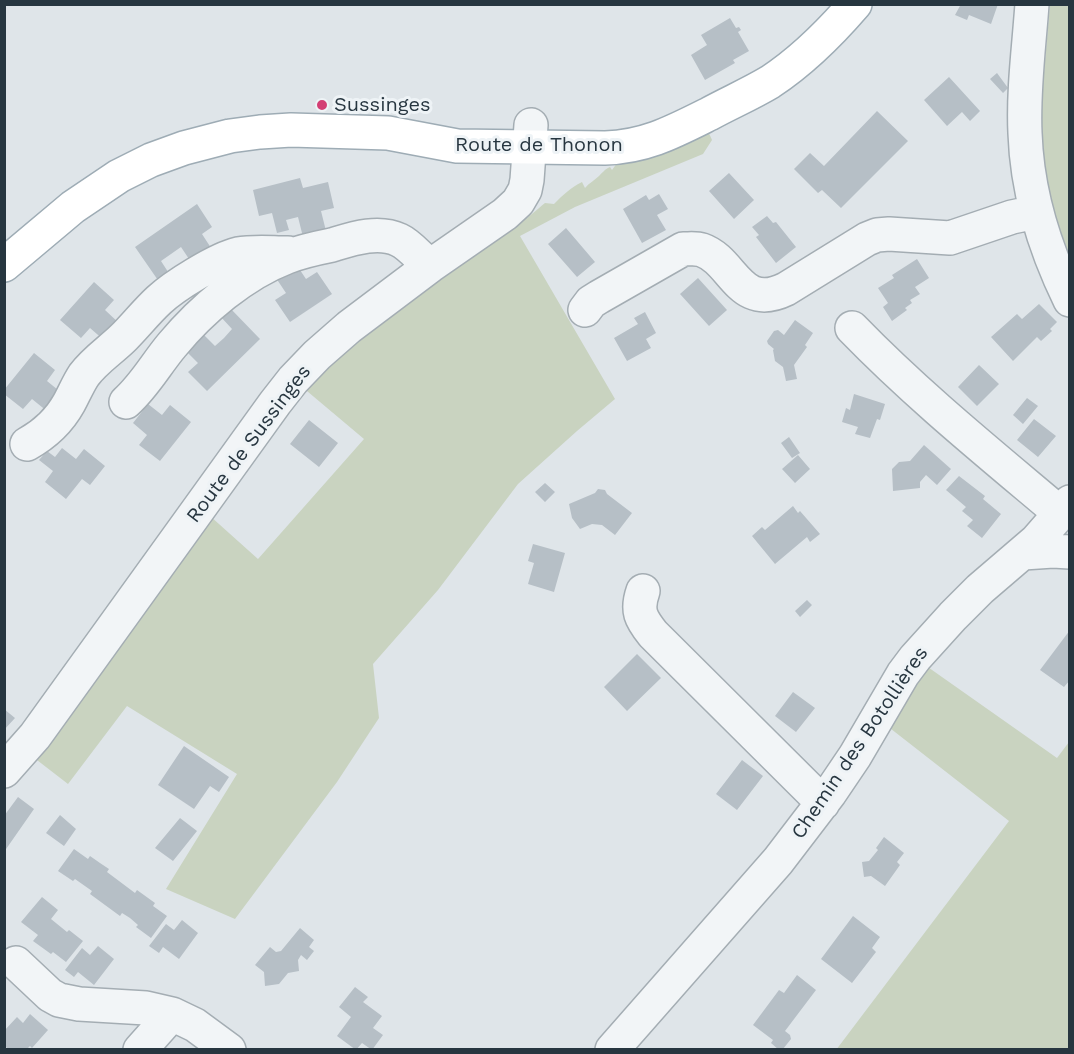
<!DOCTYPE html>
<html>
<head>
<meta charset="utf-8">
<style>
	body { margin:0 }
	#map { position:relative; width:1074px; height:1054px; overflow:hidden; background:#dfe5e9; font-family:"Work Sans",sans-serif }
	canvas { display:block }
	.frame { position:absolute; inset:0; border:6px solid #273640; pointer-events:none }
</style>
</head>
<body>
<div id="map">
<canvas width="1074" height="1054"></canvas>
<div class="frame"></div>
</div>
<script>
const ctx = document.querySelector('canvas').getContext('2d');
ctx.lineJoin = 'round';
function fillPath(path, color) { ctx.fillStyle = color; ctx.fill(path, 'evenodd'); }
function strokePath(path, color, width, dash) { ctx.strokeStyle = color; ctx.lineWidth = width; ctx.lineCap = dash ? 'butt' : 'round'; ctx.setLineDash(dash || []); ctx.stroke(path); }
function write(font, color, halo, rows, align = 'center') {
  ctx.font = font + ' "Work Sans",sans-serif'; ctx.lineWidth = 6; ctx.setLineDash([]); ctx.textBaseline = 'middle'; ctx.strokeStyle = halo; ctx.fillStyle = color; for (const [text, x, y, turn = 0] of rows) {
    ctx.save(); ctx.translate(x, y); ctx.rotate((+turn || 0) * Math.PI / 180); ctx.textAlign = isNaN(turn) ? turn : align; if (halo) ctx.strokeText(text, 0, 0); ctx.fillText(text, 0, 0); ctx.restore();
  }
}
const green = new Path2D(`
	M1050,5H1069V262L1049,213L1037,150Z
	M708,131L712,140L703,154L575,207L520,236L615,399L577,431L518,484L438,590L373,664L379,718L337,782L235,919L166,889L237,774L127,706L68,784L24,750L200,507L258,559L364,439L301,386L317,368L516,223C526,221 537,209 545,203L554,204C563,195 570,188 582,182L585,188C589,183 595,180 599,176C603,172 604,170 610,167L612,170L620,159Z
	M915,658L1057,758L1069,742V1049L836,1050L1009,821L877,718Z`);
const building = new Path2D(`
	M961,4H998L991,24L969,15L967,20L955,15Z
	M730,18L736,28L739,27L741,30L738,32L749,51L733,60L735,63L705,80L691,55L707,45L701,35Z
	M997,73L1008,88L1003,93L990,79Z
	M949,77L980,111L970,121L962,112L947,126L924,100Z
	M877,111L908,141L841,208L822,190L818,193L794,169L810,153L824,166Z
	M729,173L754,200L734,219L709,191Z
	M300,178L303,188L328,182L334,208L321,211L326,231L303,237L298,217L286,220L289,230L277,233L272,213L259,216L253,190Z
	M659,194L668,209L657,215L666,230L642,243L623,209L646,195L649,200Z
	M197,204L212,227L202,234L213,251L193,265L181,247L161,261L172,278L162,286L135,247Z
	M767,216L773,223L776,222L796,247L776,263L756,237L759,235L752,227Z
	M566,228L595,262L577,277L548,244Z
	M917,259L929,278L915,287L920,294L910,300L912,303L905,308L907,310L892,321L883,307L888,303L878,288L894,278L892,275Z
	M296,264L306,279L317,272L332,294L290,322L275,300L286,293L276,278Z
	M698,278L727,310L709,326L680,294Z
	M94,282L114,300L105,310L120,324L105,341L90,328L81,338L60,320Z
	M1039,304L1057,322L1050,329L1052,331L1041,341L1037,337L1013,361L991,337L1017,314L1022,319Z
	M229,307L260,339L207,391L188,372L198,363L185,350L202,333L215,346L224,338L232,329L220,316Z
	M645,312L656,333L646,339L651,348L627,361L614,338L638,324L634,318Z
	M795,320L813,333L805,345L807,347L794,365L797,379L786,381L783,367L775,361L773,350L774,349L768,344L767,341L774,331L778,330L784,335Z
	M34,353L55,370L47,381L63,394L48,412L32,399L23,409L4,394V390Z
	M979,365L999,384L977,406L958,387Z
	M854,394L885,404L880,420L877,419L870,438L855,434L858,427L842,422L846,408L850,410Z
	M1027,398L1038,406L1023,424L1013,415Z
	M148,404L162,415L170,405L191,422L160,461L139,445L147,435L133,423Z
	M1034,419L1056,436L1038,457L1017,440Z
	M309,420L338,443L319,467L290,444Z
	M789,437L800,453L792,458L781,443Z
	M924,445L951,469L937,485L926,475L920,482V488L893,491L892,469L899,462L910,461Z
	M62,448L76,459L84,449L105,466L90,485L82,479L66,499L45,482L53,471L39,460L47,451L55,457Z
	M798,455L810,469L795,483L782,469Z
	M959,476L985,496L983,499L1001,514L982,538L967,526L973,520L962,511L966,507L946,490Z
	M545,483L555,492L545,502L535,492Z
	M598,489L605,490L607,494L632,513L615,535L602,525L592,524L580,529L572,518L569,504L595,493Z
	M793,506L798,513L800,511L820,534L810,542L807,537L775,564L752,536L762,527L765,530Z
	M533,544L565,553L554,592L528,584L534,563L528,561Z
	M807,600L812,605L800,617L795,611Z
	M1070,630V680L1064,687L1040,670Z
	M637,654L661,678L627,711L604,687Z
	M793,692L815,708L796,732L775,716Z
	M4,709L15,718L4,730Z
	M184,746L229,777L219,792L210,786L194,809L158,785Z
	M742,760L763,776L737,810L716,794Z
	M18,797L34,809L4,852V816Z
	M60,815L76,829L64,846L46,833Z
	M180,818L197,831L173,861L155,848Z
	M884,837L904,853L897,862L900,865L885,886L871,876L864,877L862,862L869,861L878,850L876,848Z
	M74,849L88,859L90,856L100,863L109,869L107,872L135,893L137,890L155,903L153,906L167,916L151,938L136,927L138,925L130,918L122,913L120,916L90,894L92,891L75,879L73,881L58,871Z
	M42,897L58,910L51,919L67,932L69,930L83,941L66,962L53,952L51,954L33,941L38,935L21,922Z
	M853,916L880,937L872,948L876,952L852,983L821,959Z
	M182,920L198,933L179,959L163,947L159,953L149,946L166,924L174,930Z
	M300,928L314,940L309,947L314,951L307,960L301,955L298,960L299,971L288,973L279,984L265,986L264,972L255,965L270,947L276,952L281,951Z
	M98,946L114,959L94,985L78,972L74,977L65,970L82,948L90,955Z
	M797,975L816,990L785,1031L790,1035L791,1039L783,1049L779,1050L771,1043L773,1040L753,1025L779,990L784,993Z
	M355,987L368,997L363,1002L382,1016L373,1028L383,1035L372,1050L362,1043L356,1050L337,1036L351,1017L339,1007Z
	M30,1014L48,1030L32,1048L30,1046L26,1050H9L4,1045V1031L17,1017L23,1023Z`);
const minor = new Path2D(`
	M1032,4C1029,47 1023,90 1025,133C1027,192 1044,247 1070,300
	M585,310L591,302L599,297L683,249C690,249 696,248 702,250C734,261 739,312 786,289L867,239L877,235L889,234L950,238L1012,217L1036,212
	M852,328C917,395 990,454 1061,514
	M126,402C145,385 156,364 172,345C202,309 243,274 287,257C302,251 317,248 332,245C352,239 378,230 399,240C410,245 420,258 430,266
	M27,444C45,434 59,421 69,403C74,394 78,384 84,375C95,360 111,350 124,337C136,325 146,312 159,300C174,286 217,259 238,254C254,251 272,253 288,253
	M1023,553L1053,551L1070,552
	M643,591C636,611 641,619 653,634L823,803
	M4,771L35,736L275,403L293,380L317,355L349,327L430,266L505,214L518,202L525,190L527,180L531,125
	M16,963L50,995L59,1000L79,1004L146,1008L172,1014L195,1025L229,1050
	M140,1050L172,1014
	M612,1050L778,861L830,793L855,756L903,674L915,658L953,616L980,589L1036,541L1070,502`);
const major = new Path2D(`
	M4,265L73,207L119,176L151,160L184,148L230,136L260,132L291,130L388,133L457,146L605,148C645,147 673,132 709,114C729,103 750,94 770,82C802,61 830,33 855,4`);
const markers = [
	[322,105,6,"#d33f74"]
];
const poiNames = [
	["Sussinges",334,105]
];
const streetNames = [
	["Route de Thonon",539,145],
	["Route de Sussinges",249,444,-53],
	["Chemin des Botollières",860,743,-56]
];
fillPath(green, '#c9d3c0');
fillPath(building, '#b6bfc6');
strokePath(minor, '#a4adb3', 36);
strokePath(major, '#9eacb5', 36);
strokePath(minor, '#f2f5f7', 33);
strokePath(major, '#fff', 33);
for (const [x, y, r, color] of markers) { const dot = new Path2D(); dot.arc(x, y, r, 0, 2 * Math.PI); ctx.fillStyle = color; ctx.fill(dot); strokePath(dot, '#eef3f6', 2); }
write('20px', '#273640', '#eef3f6', poiNames, 'left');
write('20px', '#273640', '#eef3f6', streetNames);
</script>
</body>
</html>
